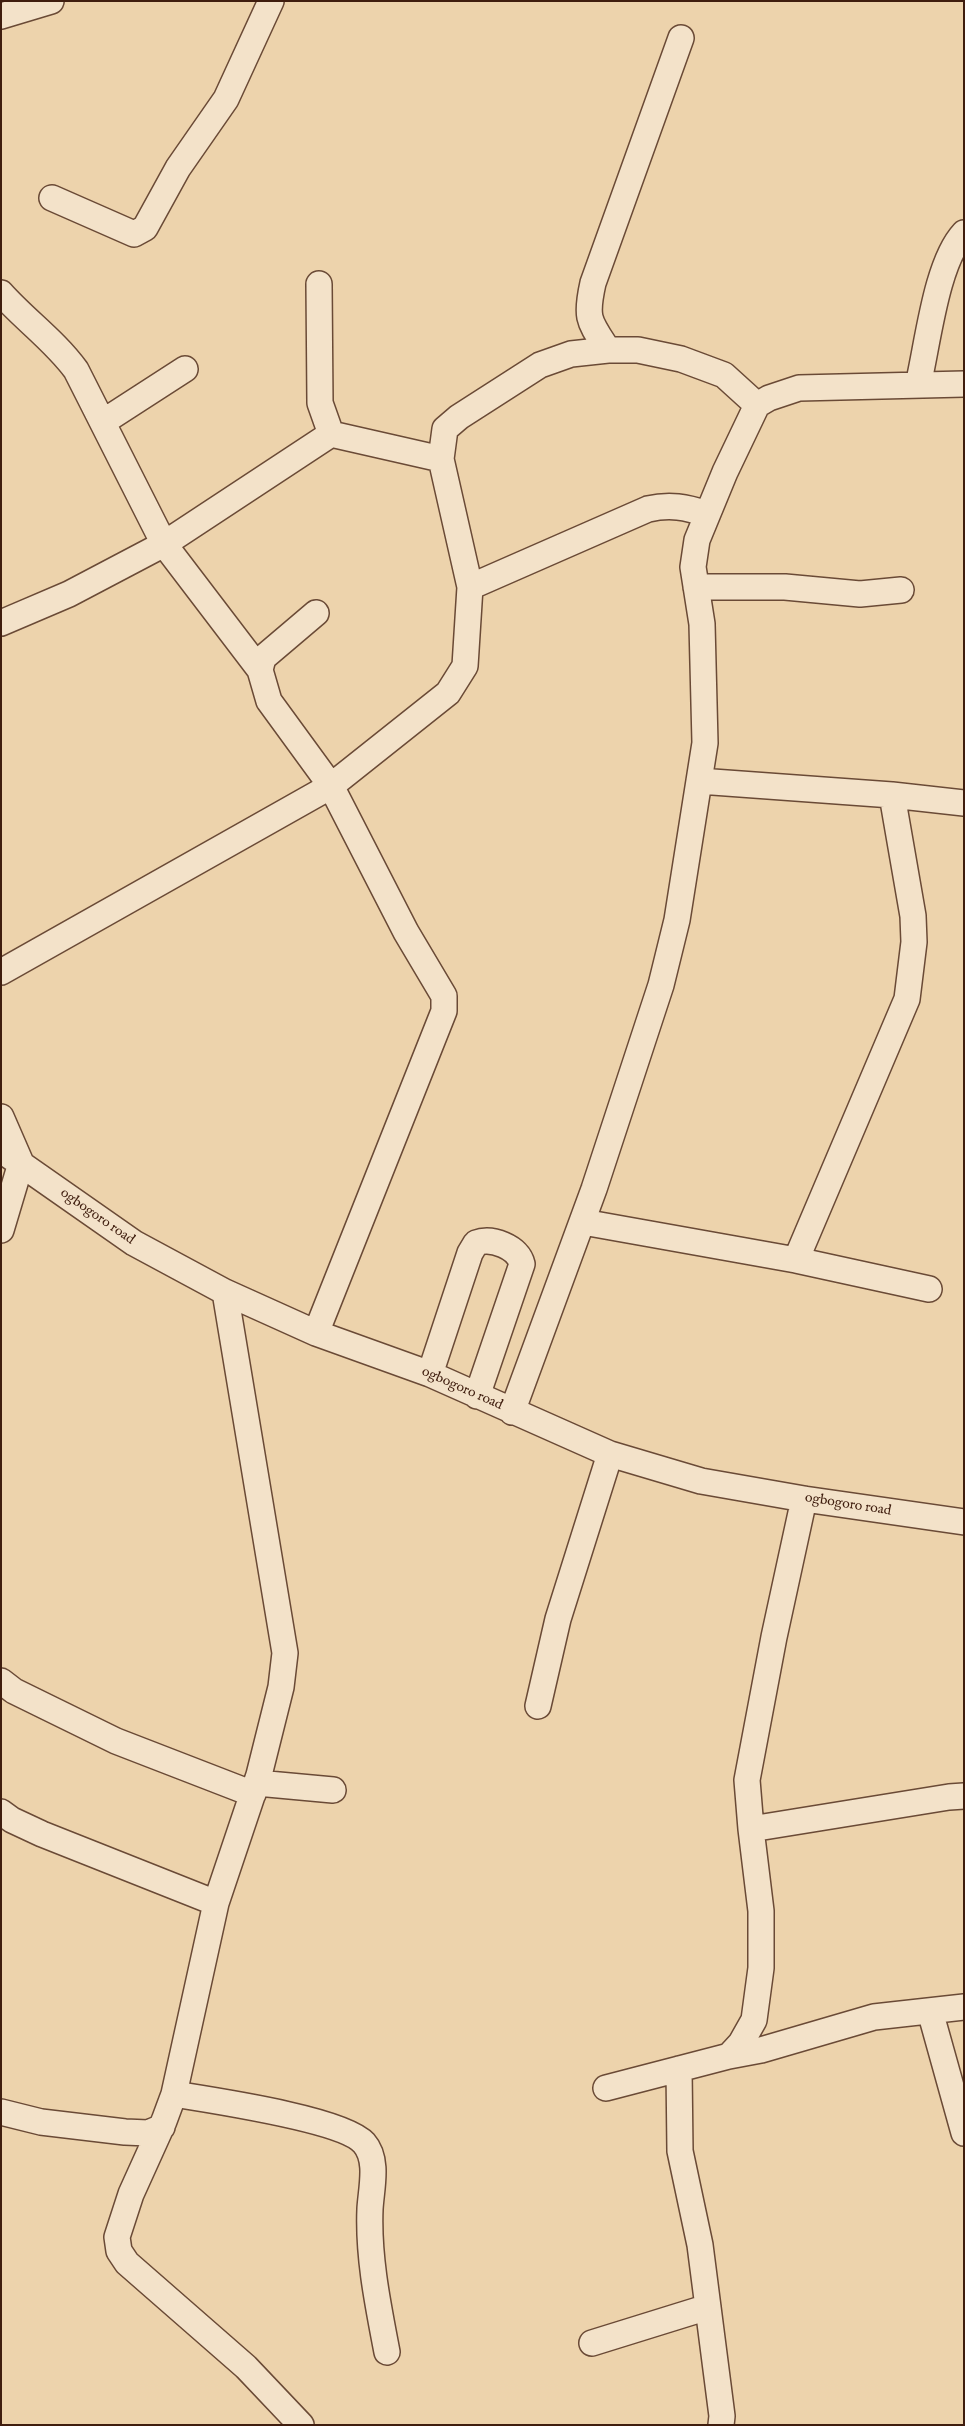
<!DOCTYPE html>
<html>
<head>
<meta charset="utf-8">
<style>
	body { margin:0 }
	#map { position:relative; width:965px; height:2426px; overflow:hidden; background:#edd3ac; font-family:"IM FELL English",serif }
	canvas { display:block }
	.frame { position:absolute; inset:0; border:2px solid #3f1d0e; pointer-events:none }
</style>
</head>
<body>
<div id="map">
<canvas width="965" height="2426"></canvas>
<div class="frame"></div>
</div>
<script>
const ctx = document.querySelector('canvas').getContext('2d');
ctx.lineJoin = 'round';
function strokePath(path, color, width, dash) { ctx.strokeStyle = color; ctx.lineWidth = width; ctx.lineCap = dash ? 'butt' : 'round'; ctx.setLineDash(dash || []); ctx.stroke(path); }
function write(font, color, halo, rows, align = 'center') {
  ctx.font = font + ' "IM FELL English",serif'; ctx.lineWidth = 5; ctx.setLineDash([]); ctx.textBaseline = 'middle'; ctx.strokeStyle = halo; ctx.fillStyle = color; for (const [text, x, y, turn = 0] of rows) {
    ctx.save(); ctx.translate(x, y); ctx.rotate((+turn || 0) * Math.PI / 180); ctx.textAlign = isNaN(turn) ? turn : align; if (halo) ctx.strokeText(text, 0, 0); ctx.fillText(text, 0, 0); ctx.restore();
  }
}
const minor = new Path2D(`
	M1,16L51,1
	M52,198L134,234L145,228L178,168L226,99L271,1
	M319,284L320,403L331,434L441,459
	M1,293C25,320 55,341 76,370L164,544L331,434
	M608,350C589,321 585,319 593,283L681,38
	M918,385C928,343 936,263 964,233
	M103,422L185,369
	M470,587L648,509C670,504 686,507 707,514
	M696,587H785L860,594L901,590
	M316,613L263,658L260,670L269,701L331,786L406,932L444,996V1011L316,1333
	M1,623L69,594L164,544L260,670
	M699,781L892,795L964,803
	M1,972L331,786L448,693L465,666L470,587L441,459L445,429L459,417L540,365L571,354L608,350H638L681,359L724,375L757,405
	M1,1117L21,1163L1,1230
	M1,1150L134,1243L225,1292L316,1333L430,1374L610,1454L701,1481L804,1499L964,1522
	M583,1222L796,1260L929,1289
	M796,1260L907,999L914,942L913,916L892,795
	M225,1292L285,1653L281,1687L259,1775L216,1903L174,2094L164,2121L131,2194L117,2237L119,2251L127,2263L246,2367L301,2425
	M430,1374L470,1253L476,1243C492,1237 518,1247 522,1264L477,1396
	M512,1412L594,1189L661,985L677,920L705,743L702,624L693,567L697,540L725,472L757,405L769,398L799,388L964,384
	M1,1681L14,1691L116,1741L253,1794
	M538,1706L558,1619L610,1454
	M257,1783L333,1790
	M1,1812L12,1820L42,1834L216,1903
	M751,1829L949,1797L964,1796
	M930,2011L964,2133
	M729,2056L761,2050L874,2017L964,2007
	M679,2069L680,2151L700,2245L722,2416L721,2425
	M606,2088L729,2056L741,2043L754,2020L761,1968V1911L751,1829L747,1780L774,1637L804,1499
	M174,2094C210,2100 343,2119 364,2143C379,2160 371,2189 370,2209C368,2257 378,2305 387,2352
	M1,2112L41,2122L125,2132L148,2133L162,2127
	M592,2343L708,2307`);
const streetNames = [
	["ogbogoro road",97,1217,35],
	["ogbogoro road",462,1389,24],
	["ogbogoro road",848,1505,9]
];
strokePath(minor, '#6a4a36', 28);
strokePath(minor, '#f3e2c9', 25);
write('14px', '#3f1d0e', '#f3e2c9', streetNames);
</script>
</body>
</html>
